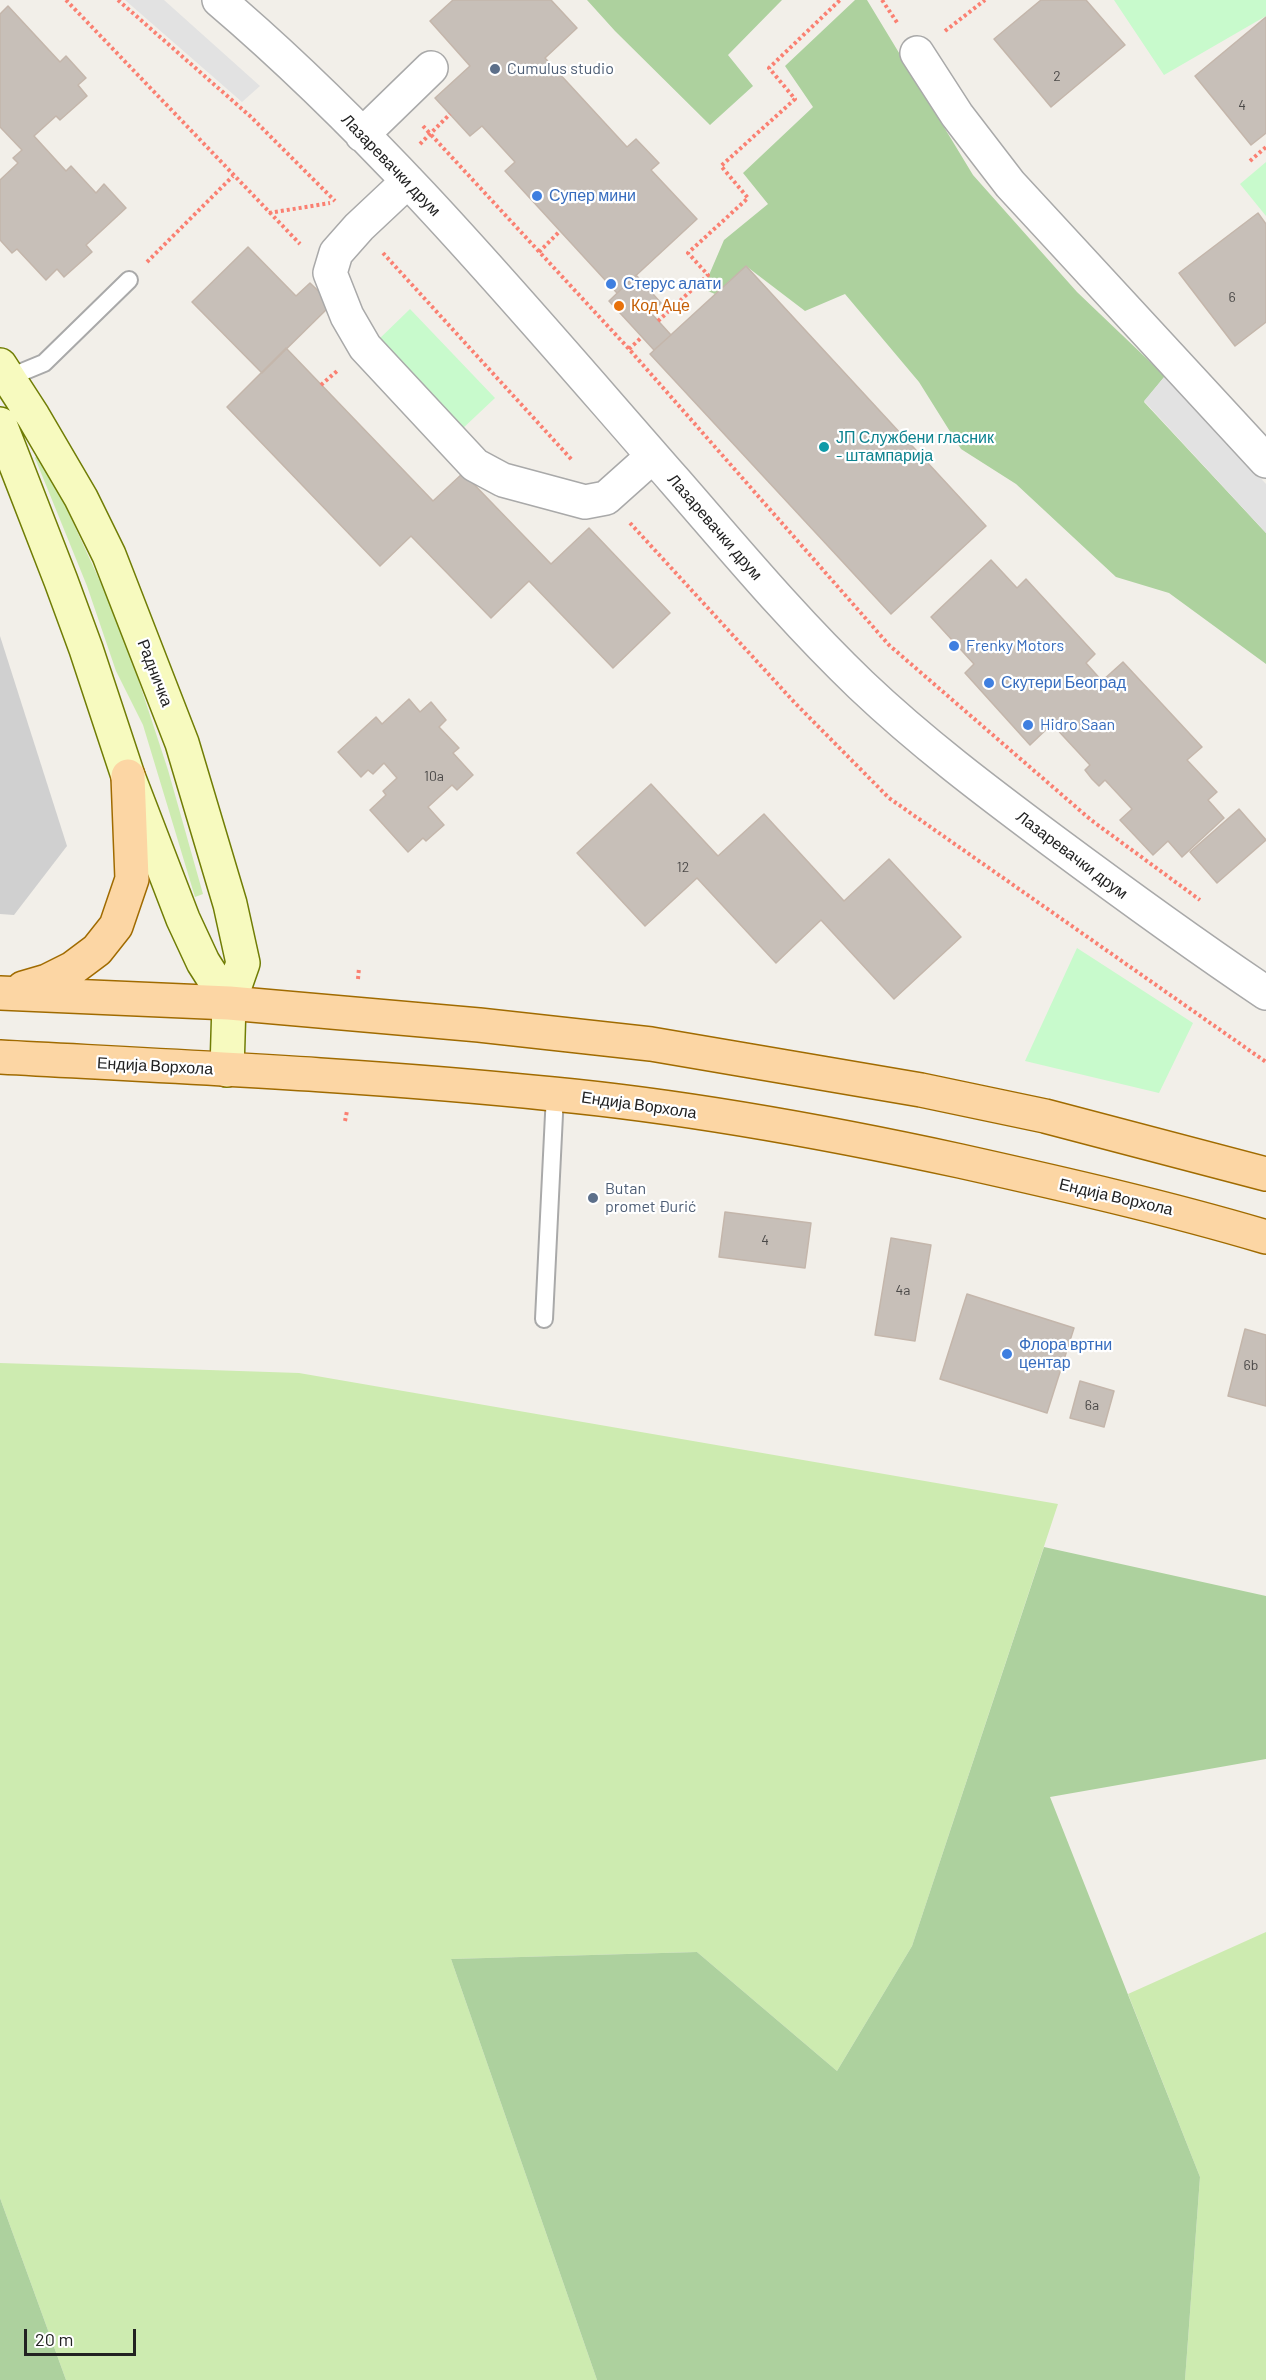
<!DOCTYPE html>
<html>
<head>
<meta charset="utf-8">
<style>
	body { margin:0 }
	#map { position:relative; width:1266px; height:2380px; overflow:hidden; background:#f2efe9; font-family:Barlow,sans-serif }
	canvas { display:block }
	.scale { position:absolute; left:24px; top:2329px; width:112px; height:27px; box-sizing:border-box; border:3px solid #222; border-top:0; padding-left:8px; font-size:18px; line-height:21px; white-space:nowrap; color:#222; -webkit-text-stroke:4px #fff; paint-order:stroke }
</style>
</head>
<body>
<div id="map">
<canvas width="1266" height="2380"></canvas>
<div class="scale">20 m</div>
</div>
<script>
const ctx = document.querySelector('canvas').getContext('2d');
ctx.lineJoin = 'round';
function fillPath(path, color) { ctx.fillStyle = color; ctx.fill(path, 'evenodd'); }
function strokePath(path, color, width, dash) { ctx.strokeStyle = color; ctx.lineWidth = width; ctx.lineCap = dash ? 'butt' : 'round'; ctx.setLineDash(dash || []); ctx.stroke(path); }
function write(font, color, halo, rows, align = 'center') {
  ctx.font = font + ' Barlow,sans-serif'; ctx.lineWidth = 4.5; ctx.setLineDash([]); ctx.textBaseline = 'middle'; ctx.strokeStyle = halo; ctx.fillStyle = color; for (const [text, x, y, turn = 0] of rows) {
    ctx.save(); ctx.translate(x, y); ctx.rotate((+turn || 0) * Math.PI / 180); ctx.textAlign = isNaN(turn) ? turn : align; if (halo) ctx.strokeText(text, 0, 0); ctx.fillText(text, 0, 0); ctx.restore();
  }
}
const religious = new Path2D(`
	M0,636L67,846L14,915L0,914Z`);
const grass = new Path2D(`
	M38,453H41L121,627L168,770L203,894L195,897L143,725L116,671L87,586L35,458Z
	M0,1363L299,1373L1058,1504L912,1946L837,2071L697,1952L451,1959L597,2380H66L0,2198Z
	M1266,1932V2380H1185L1200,2177L1128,1994Z`);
const forest = new Path2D(`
	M587,0H782L728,55L753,86L710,125L615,31Z
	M855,0H867L973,175L1077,292L1165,376L1144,402L1266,533V664L1169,593L1116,577L1016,484L961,449L919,382L845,294L805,311L746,266L715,294L703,289L724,240L768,204L743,173L813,107L785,66Z
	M1044,1547L1266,1596V1759L1050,1797L1200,2177L1185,2380H597L451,1959L697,1952L837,2071L912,1946Z
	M0,2198L66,2380H0Z`);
const park = new Path2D(`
	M1114,0H1266V16L1164,75Z
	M1266,162V216L1240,184Z
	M410,309L495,398L460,431L376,342Z
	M1077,948L1193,1023L1159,1093L1025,1061Z`);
const parking = new Path2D(`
	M125,0H164L260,86L242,102Z
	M1165,376L1266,484V533L1144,401Z`);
const building = new Path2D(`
	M453,0H551L577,28L545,58L627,147L636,139L659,163L651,170L697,219L617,293L505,171L515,162L482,126L470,136L435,98L470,66L430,21Z
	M1041,0H1086L1125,45L1051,107L994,39Z
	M8,6L60,62L66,56L86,78L78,85L87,96L60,120L56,116L34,136L66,171L71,166L96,193L104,184L126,208L86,245L92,252L64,277L57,269L46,280L17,249L12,253L0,240V180L18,163L13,158L22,150L0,127V14Z
	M1266,17V133L1251,145L1195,76Z
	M1258,213L1266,224V322L1235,346L1179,273Z
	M248,247L296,296L310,283L332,304L262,373L192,302Z
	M746,266L986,526L891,614L650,354Z
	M636,275L661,303L651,313L671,335L654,350L609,301Z
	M286,348L433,501L463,473L551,564L589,528L670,613L613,668L529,581L491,618L411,536L380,566L227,407Z
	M991,560L1017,588L1026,579L1095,654L1086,663L1102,681L1123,662L1202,747L1187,760L1217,792L1208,800L1224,818L1182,857L1168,841L1153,855L1120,820L1132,809L1105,780L1099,786L1092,779L1085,770L1090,765L1052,724L1030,745L965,673L974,664L931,617Z
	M409,699L420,712L431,702L446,720L439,727L459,748L453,753L473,775L457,790L452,785L428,807L444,825L426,841L423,838L408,852L370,810L386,795L383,791L397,778L384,763L373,774L368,770L361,777L338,752L376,717L382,724Z
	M651,784L718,856L764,814L844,901L889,859L961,937L894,999L821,920L776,963L697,878L645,926L577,853Z
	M1239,809L1266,840L1217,883L1190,852Z
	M725,1212L811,1223L805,1268L719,1257Z
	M891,1238L931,1245L915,1341L875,1335Z
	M967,1294L1074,1328L1047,1413L940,1379Z
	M1245,1329L1266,1335V1406L1228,1396Z
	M1080,1381L1114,1391L1104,1427L1070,1418Z`);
const path = new Path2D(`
	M66,0L300,244
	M118,0L250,116L335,201
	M882,0L898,24
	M945,31L985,0
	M423,126L629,349L889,645L1091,820L1200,900
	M420,144L450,114
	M1250,161L1266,147
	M269,213L330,203
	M539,252L560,231
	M383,253L572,460
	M147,262L233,176
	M658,321L708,275L688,253L748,198L721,166L795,99L769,68L840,0
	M629,349L642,337
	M321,385L337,371
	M630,523L795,703L889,798L1266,1062
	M358,979L359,968
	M345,1121L347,1111`);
const lane = new Path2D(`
	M10,377L44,363L129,280
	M544,1319L555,1094`);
const street = new Path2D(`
	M219,0C387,143 529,315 674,480C735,550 794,621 861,685C921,742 986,791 1053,841C1123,893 1193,944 1266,993
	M917,53L957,115L1010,184L1266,461
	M362,135L431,68
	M408,181L359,227L336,253L330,273L347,316L365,347L475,465L503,480L585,502L606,498L653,456`);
const secondary = new Path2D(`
	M0,365L33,416L81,498L109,555L182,743L230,904L243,963L229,1003L227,1070
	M0,424L61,581L86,649L128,776L183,919L203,962L229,1003`);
const primary = new Path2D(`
	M23,988L47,981L73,968L97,950L116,926L132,879L128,776
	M0,993L229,1003L479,1025L651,1044L921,1090L1045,1116L1266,1174
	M0,1057C184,1067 369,1075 553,1094C689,1107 826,1132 960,1161C1063,1184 1165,1207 1266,1237`);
const markers = [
	[495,69,6,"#5c6f8a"],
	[537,196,6,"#3f7fe0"],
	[611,284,6,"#3f7fe0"],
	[619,306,6,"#e8710a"],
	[824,447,6,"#0f9aa8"],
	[954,646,6,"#3f7fe0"],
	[989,683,6,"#3f7fe0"],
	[1028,725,6,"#3f7fe0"],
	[593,1198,6,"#5c6f8a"],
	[1007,1354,6,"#3f7fe0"]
];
const numberNames = [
	["2",1057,76],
	["4",1242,105],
	["6",1232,297],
	["10a",434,776],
	["12",683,867],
	["4",765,1240],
	["4a",903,1290],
	["6b",1251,1365],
	["6a",1092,1405]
];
const serviceNames = [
	["Cumulus studio",507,69],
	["Butan",605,1189],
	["promet Đurić",605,1207]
];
const streetNames = [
	["Лазаревачки друм",391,165,46],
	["Лазаревачки друм",715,527,49],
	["Радничка",155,673,69],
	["Лазаревачки друм",1072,855,37],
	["Ендија Ворхола",155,1066,3],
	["Ендија Ворхола",639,1105,8],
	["Ендија Ворхола",1116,1197,13]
];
const shopNames = [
	["Супер мини",549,196],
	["Стерус алати",623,284],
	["Frenky Motors",966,646],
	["Скутери Београд",1001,683],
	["Hidro Saan",1040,725],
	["Флора вртни",1019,1345],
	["центар",1019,1363]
];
const foodNames = [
	["Код Аце",631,306]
];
const cultureNames = [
	["ЈП Службени гласник",836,438],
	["- штампарија",836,456]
];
fillPath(religious, '#d0d0d0');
fillPath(grass, '#cdebb0');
fillPath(forest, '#add19e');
fillPath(park, '#c8facc');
fillPath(parking, '#e2e2e2');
fillPath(building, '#c7bfb8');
strokePath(building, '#c4b6ab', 1.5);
strokePath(lane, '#a9a9a9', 20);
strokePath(street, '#a9a9a9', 36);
strokePath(secondary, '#707d05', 36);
strokePath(primary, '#a06b00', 36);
strokePath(path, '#fa8072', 4, [3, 3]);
strokePath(lane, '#fff', 16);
strokePath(street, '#fff', 33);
strokePath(secondary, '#f7fabf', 33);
strokePath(primary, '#fcd6a4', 33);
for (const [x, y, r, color] of markers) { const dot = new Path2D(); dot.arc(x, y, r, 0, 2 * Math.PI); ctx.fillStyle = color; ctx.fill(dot); strokePath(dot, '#fff', 2); }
write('14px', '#4b4948', null, numberNames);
write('16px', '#4e5e75', '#fff', serviceNames, 'left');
write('16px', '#222', '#fff', streetNames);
write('16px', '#366cbe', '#fff', shopNames, 'left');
write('16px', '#c56008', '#fff', foodNames, 'left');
write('16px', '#0d838f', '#fff', cultureNames, 'left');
</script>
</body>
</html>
